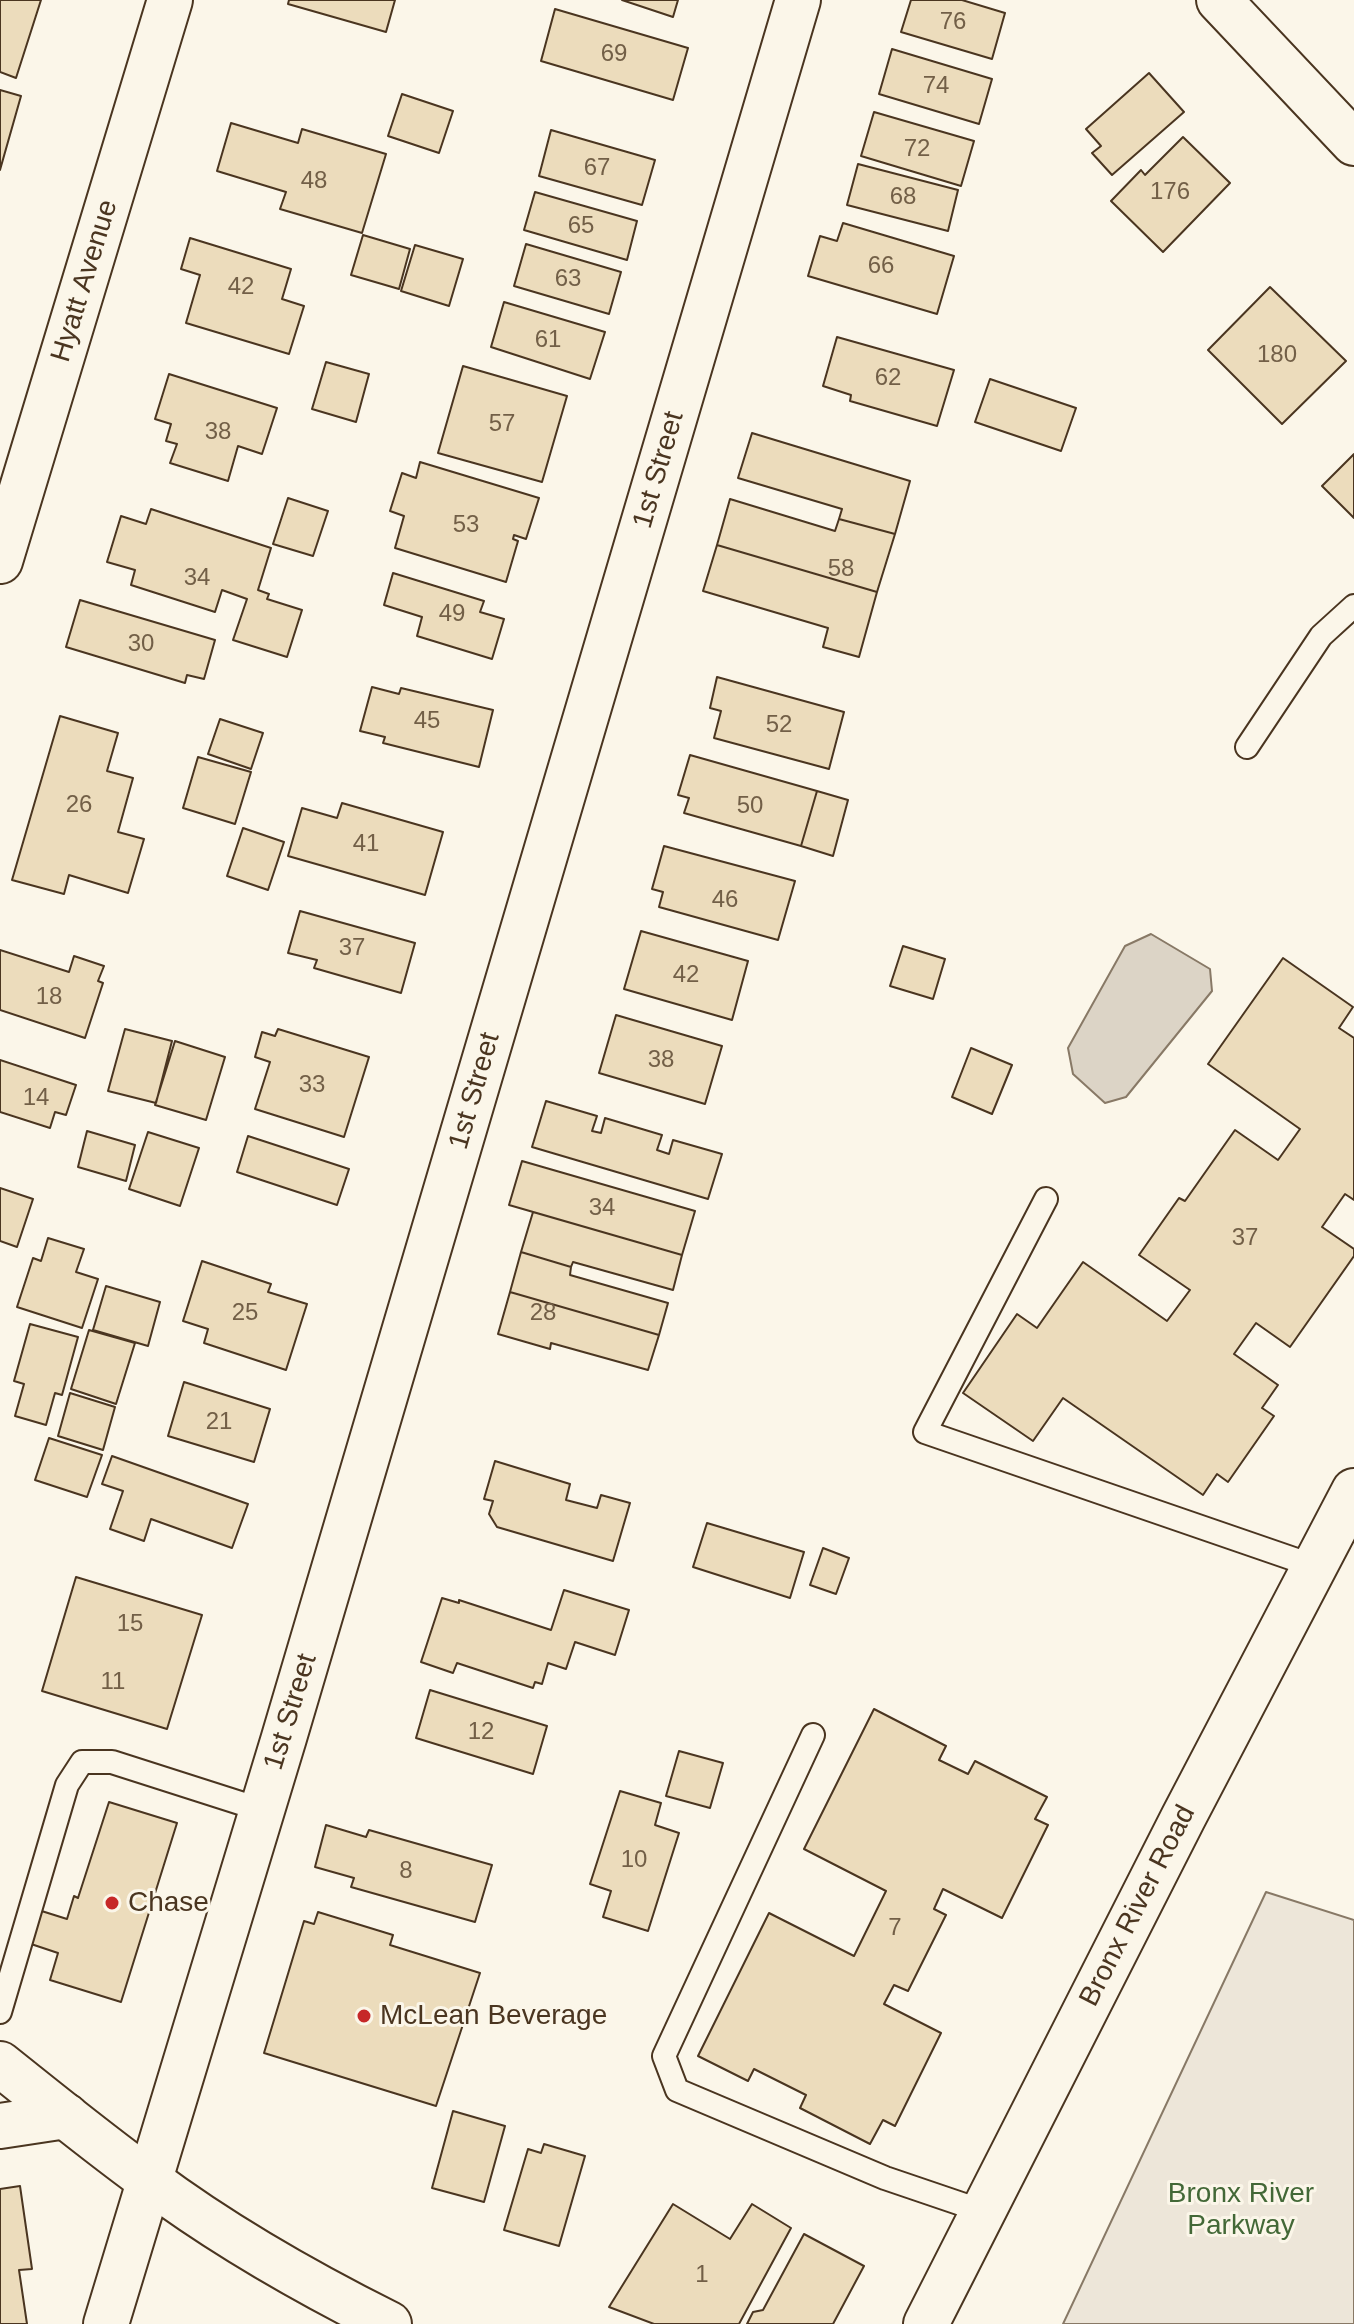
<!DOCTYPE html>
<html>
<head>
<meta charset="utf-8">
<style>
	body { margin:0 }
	canvas { display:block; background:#fbf6e9 }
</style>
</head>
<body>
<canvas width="1354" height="2324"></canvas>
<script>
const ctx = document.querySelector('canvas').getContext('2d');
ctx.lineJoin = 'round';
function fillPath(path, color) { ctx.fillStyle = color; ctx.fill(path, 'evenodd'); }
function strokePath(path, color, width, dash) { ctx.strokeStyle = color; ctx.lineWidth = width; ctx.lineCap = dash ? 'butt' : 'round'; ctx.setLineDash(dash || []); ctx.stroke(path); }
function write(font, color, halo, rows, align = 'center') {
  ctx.font = font + ' Helvetica,sans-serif'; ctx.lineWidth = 6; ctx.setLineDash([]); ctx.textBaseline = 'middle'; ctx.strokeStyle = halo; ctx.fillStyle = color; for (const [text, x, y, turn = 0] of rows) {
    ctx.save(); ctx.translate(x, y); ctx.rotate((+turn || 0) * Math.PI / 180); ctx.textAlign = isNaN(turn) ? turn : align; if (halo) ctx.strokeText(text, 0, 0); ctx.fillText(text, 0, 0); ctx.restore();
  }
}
const green = new Path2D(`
	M1266,1892L1354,1920V2324H1063Z`);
const water = new Path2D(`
	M1151,934L1210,969L1212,991L1126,1097L1105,1103L1073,1074L1068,1048L1125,946Z`);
const building = new Path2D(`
	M0,0H41L16,78L0,72Z
	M289,0H395L386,32L288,4Z
	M622,0H678L673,17Z
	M911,0H962L1005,13L992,59L901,32Z
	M555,9L688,48L673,100L541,61Z
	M892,49L992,79L979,124L879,94Z
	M1149,73L1184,112L1112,175L1092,153L1101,146L1086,129Z
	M0,90L21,96L0,170Z
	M402,94L453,111L439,153L388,136Z
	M874,112L974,141L961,186L861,156Z
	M231,123L298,143L302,129L386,154L362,233L280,209L286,192L217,171Z
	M551,130L655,160L642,205L539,176Z
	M1183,137L1230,183L1163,252L1111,201L1141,170L1145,175Z
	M858,164L958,190L948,231L847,205Z
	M535,192L637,221L627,260L524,230Z
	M843,223L954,256L937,314L808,276L820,236L837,241Z
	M363,235L410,249L399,289L351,275Z
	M190,238L291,269L282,299L304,306L289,354L186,323L200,275L181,269Z
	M526,244L621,272L609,314L514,286Z
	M415,245L463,259L449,306L401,291Z
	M1270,287L1346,361L1282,424L1208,350Z
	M504,302L605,332L590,379L491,347Z
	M837,337L954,370L937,426L850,401L851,395L823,386Z
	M326,362L369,374L356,422L312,409Z
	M463,366L567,396L542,482L438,453Z
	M169,374L277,408L262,454L238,446L228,481L170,463L177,444L166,441L171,424L155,419Z
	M990,379L1076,408L1061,451L975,422Z
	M752,433L910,481L895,534L839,519L842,509L738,478Z
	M1354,454V518L1322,486Z
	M420,462L539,498L526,539L514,535L513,539L518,541L506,582L395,548L404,516L390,511L402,473L416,478Z
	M288,498L328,511L313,556L273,544Z
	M730,499L835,531L839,519L895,534L877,592L717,545Z
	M151,509L271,548L258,590L269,594L267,599L302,610L287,657L233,640L247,599L222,590L215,612L131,585L135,570L107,562L121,516L146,524Z
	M717,545L877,592L859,657L823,647L828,628L703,591Z
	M393,573L484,601L480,612L504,619L492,659L417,636L422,617L384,605Z
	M80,600L215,640L204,679L187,675L185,683L66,647Z
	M717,677L844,712L829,769L714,738L721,711L710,708Z
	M372,687L399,694L401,688L493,710L479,767L383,743L385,737L360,731Z
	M60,716L118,733L107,771L133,778L118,832L144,839L128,893L69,875L64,894L12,880Z
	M220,719L263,733L251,769L208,754Z
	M690,755L817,791L801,846L684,813L689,798L678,795Z
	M198,757L251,772L235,824L183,808Z
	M817,791L848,800L833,856L801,846Z
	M342,803L443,832L425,895L288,856L302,808L337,818Z
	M243,828L284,842L268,890L227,876Z
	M664,846L795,881L778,940L659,907L663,892L652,889Z
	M300,911L415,943L401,993L314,968L317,960L288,953Z
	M641,931L748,961L732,1020L624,989Z
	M903,946L945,959L933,999L890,986Z
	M0,950L69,972L74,956L104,966L98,981L103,983L85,1038L0,1010Z
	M1283,958L1353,1007L1339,1028L1354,1038V1200L1345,1194L1322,1227L1354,1249V1256L1290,1347L1256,1323L1234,1354L1278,1385L1262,1408L1274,1416L1228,1482L1217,1474L1203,1495L1063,1398L1033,1441L963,1393L1017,1314L1037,1328L1083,1262L1167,1321L1190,1290L1139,1255L1179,1198L1185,1201L1235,1130L1278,1160L1300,1129L1208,1064Z
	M616,1015L722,1046L705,1104L599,1073Z
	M125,1029L172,1041L156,1103L108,1091Z
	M278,1029L369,1057L344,1137L255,1109L270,1062L255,1057L262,1032L275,1036Z
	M175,1041L225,1057L206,1120L155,1105Z
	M971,1048L1012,1065L992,1114L952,1097Z
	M0,1060L76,1085L66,1115L55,1112L50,1128L0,1112Z
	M546,1101L597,1116L592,1131L601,1133L605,1118L662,1135L657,1150L669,1154L673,1140L722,1154L708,1199L532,1147Z
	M87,1131L135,1145L126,1181L78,1167Z
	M148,1132L199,1148L180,1206L129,1189Z
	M248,1136L349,1169L337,1205L237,1172Z
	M522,1161L695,1211L682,1255L509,1205Z
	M0,1188L33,1199L17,1247L0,1241Z
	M533,1212L682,1255L673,1290L573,1262L571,1267L521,1252Z
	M48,1238L84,1249L76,1272L98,1279L82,1328L17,1307L33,1258L41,1261Z
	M521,1252L571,1267L570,1275L668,1303L659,1335L510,1292Z
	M202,1261L271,1284L268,1292L307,1304L286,1370L204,1343L208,1329L183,1321Z
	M106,1286L160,1302L148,1346L93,1330Z
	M510,1292L659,1335L648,1370L551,1343L550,1349L498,1334Z
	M30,1324L78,1337L62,1395L55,1393L46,1425L15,1416L24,1384L14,1381Z
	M89,1330L135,1343L116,1404L71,1389Z
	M184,1382L270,1409L254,1462L168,1436Z
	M70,1393L115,1407L103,1450L58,1436Z
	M49,1438L102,1455L87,1497L35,1480Z
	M112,1456L248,1504L232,1548L151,1519L144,1541L110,1529L123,1491L102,1484Z
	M495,1461L570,1484L566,1500L597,1508L601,1495L630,1503L613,1561L497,1527L489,1514L493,1501L484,1499Z
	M707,1523L804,1552L790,1598L693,1567Z
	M823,1548L849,1558L836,1594L810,1585Z
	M76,1577L202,1615L167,1729L42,1691Z
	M564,1590L629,1610L615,1655L575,1642L566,1669L548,1663L542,1684L535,1682L533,1688L457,1663L453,1673L421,1662L442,1598L459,1603V1600L551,1630Z
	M430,1690L547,1726L533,1774L416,1738Z
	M874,1709L946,1746L939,1760L968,1774L975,1761L1047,1797L1035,1819L1048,1825L1002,1918L943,1889L934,1909L946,1915L908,1991L894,1985L884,2004L941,2033L895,2126L883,2120L870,2144L800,2108L806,2095L754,2069L748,2081L698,2056L769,1913L854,1956L886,1891L804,1849Z
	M679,1751L723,1763L710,1808L666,1796Z
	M620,1791L661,1803L655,1825L679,1833L648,1931L603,1917L611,1891L590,1884Z
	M109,1802L177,1823L121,2002L50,1980L58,1953L22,1941L32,1908L67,1919L74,1896L78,1898Z
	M326,1825L366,1837L369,1830L492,1865L475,1922L351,1887L354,1878L315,1867Z
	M318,1912L393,1935L390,1945L480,1973L436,2106L264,2053L304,1921L314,1924Z
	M453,2111L505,2126L484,2202L432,2188Z
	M544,2144L585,2156L559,2246L504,2230L528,2149L541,2153Z
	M20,2186L32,2269L19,2270L27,2324H0V2189Z
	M673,2204L730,2239L752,2204L791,2228L739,2324H654L609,2307Z
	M804,2234L864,2266L833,2324H747L753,2312L763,2310Z`);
const service = new Path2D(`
	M1247,747L1321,636L1354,606
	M1046,1199L925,1432L1314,1566
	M813,1735L664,2056L677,2090L885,2178L985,2212
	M0,2012L67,1785L82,1762H112L262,1810`);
const minor = new Path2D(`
	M1219,0L1354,143
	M0,561L170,0
	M0,2126L66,2116
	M106,2324L283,1741L798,0`);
const tertiary = new Path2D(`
	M0,2064C49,2103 98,2143 149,2180C224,2236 305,2282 389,2324
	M926,2324L1183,1818L1354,1491`);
const markers = [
	[112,1903,8,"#c62828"],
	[364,2016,8,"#c62828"]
];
const numberNames = [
	["76",953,22],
	["69",614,54],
	["74",936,86],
	["72",917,149],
	["67",597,168],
	["48",314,181],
	["176",1170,192],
	["68",903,197],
	["65",581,226],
	["66",881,266],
	["63",568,279],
	["42",241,287],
	["61",548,340],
	["180",1277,355],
	["62",888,378],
	["57",502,424],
	["38",218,432],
	["53",466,525],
	["58",841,569],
	["34",197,578],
	["49",452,614],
	["30",141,644],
	["45",427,721],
	["52",779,725],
	["26",79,805],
	["50",750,806],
	["41",366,844],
	["46",725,900],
	["37",352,948],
	["42",686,975],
	["18",49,997],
	["38",661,1060],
	["33",312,1085],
	["14",36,1098],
	["34",602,1208],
	["37",1245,1238],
	["25",245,1313],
	["28",543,1313],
	["21",219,1422],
	["15",130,1624],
	["11",113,1682],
	["12",481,1732],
	["10",634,1860],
	["8",406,1871],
	["7",895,1928],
	["1",702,2275]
];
const streetNames = [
	["Hyatt Avenue",85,281,-73],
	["1st Street",659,470,-74],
	["1st Street",475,1091,-74],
	["1st Street",291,1712,-73],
	["Bronx River Road",1138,1906,-63]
];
const poiNames = [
	["Chase",128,1903],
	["McLean Beverage",380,2016]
];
const parkNames = [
	["Bronx River",1241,2194],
	["Parkway",1241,2226]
];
fillPath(green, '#ede6d9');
strokePath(green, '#887966', 2);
fillPath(water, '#dcd4c6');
strokePath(water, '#887966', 2);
fillPath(building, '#ecdcbc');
strokePath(building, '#4a3520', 2);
strokePath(service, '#4a3520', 26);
strokePath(minor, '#4a3520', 48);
strokePath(tertiary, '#4a3520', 48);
strokePath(service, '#fbf6e9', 22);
strokePath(minor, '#fbf6e9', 44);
strokePath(tertiary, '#fbf6e9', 44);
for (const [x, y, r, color] of markers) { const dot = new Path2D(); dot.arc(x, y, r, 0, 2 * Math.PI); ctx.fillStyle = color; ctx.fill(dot); strokePath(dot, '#fbf6e9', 3); }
write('24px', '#725f47', null, numberNames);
write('28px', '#4a3520', '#fbf6e9', streetNames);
write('28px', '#4a3520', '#fbf6e9', poiNames, 'left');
write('28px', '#436837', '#fbf6e9', parkNames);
</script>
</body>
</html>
